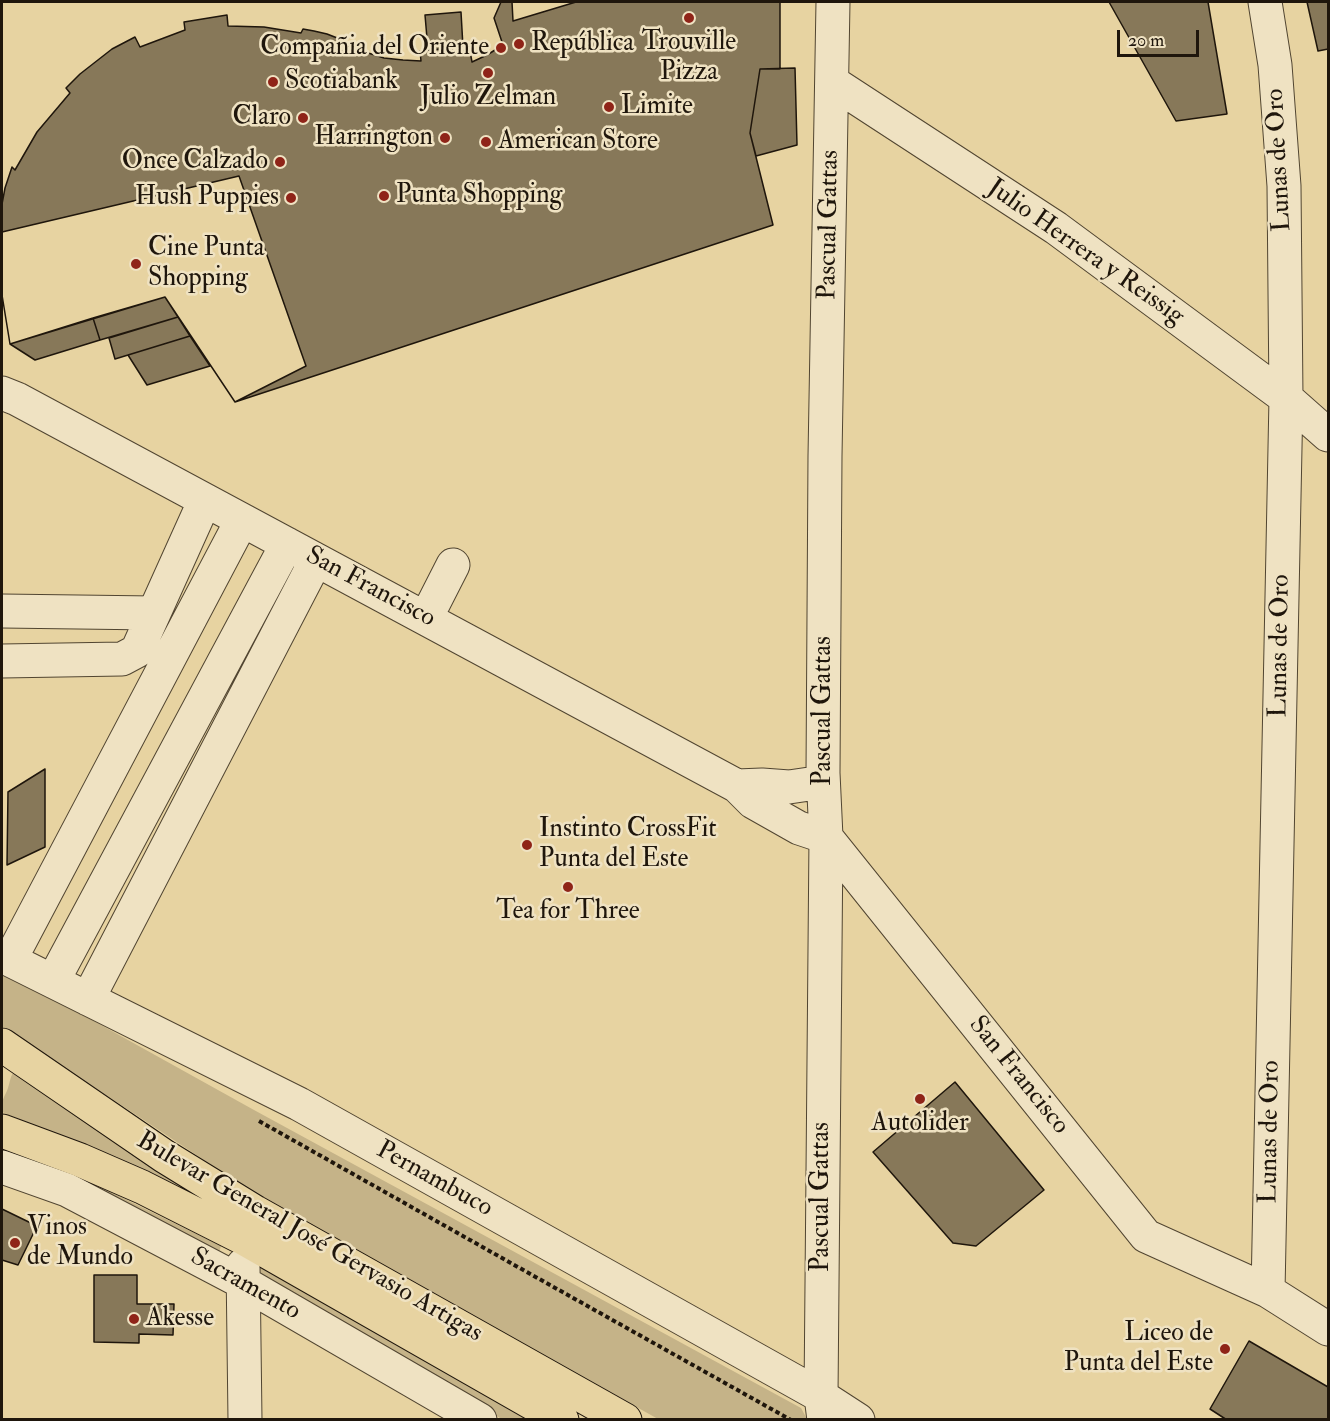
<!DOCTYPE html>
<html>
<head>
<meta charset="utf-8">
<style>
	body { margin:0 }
	#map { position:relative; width:1330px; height:1421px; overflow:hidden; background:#e7d3a1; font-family:"IM FELL Double Pica",serif }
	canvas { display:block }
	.frame { position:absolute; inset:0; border:3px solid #1f160c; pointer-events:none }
	.scale { position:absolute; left:1117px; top:30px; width:82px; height:27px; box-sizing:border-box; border:3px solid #1f160c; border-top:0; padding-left:8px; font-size:18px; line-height:21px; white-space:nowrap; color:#1f160c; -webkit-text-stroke:4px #efe2c2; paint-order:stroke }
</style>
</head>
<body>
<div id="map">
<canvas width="1330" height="1421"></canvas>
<div class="frame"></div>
<div class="scale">20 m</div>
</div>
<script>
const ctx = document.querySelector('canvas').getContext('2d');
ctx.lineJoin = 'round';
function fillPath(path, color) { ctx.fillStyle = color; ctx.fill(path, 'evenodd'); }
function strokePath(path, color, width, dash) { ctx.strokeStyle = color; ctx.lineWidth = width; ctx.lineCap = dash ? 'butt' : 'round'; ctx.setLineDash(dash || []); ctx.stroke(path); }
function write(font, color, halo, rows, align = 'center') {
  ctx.font = font + ' "IM FELL Double Pica",serif'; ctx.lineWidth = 5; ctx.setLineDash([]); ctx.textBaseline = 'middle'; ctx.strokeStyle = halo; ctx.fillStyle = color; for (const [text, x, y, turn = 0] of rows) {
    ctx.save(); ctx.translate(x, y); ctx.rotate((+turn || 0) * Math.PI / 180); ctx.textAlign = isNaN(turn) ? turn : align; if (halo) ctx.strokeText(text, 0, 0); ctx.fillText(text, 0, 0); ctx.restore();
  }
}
const green = new Path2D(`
	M2,970L254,1110L801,1408L807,1419H658L249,1190L2,1026Z
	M13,1073L210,1203L98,1151L2,1112C1,1099 4,1099 8,1088C10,1082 10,1078 13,1073Z
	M2,1150L74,1174L221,1246L218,1256L2,1157Z
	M259,1267L529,1419H502L260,1283Z`);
const building = new Path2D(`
	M501,2H780V69H760L750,133L773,225L235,402L165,297L10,344L2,295V204L5,188L12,167L15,170L37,132L70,93L66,88L80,74L112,49L135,37L140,47L185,30L184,22L227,15L228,26L264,27L301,33L303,29L314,31L327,34L345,41L341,43L362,51L384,58L403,60L421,61L420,51L469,46L472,62L487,55L503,45L494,18Z
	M512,2H576L513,21Z
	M1109,2H1208L1227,114L1176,121Z
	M1307,2H1328V49L1318,51Z
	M461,12L463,47L428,50L425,15Z
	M795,68L797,145L756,156L750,133L760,69Z
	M239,176L306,366L235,402L165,297L10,344L2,295V232Z
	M165,297L178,317L100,340L93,318Z
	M178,317L190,336L115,359L109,338Z
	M93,318L100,340L35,360L10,344Z
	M190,336L210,366L147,385L128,355Z
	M45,769V847L7,865L8,792Z
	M955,1082L1044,1190L976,1246L953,1243L873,1152Z
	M2,1209L37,1226L18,1265L2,1260Z
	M94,1275H137V1304H174L173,1335L139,1334V1343L94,1342Z
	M1249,1341L1328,1387V1420H1227L1210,1409Z`);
const path = new Path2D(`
	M259,1121L525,1271L791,1420`);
const minor = new Path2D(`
	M1265,2L1275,65L1284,186L1286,398L1268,1291
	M832,82L1056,228L1286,398L1328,435
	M2,393L17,399L737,786L753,802L799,828L826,837L1146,1236L1268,1291L1328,1329
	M2,611L154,613
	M426,618L453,565
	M2,661L122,659L137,651L205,500
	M737,786L762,785L789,787L823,782
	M2,956L299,1104L821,1396L858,1420
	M10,960L242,520
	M53,981L287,544
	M88,999L316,560
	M2,1167L67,1190L242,1282L480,1420
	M243,1265L245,1420
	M824,1420L821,1396L826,837L823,773L825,456L833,2`);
const major = new Path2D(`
	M2,1045L164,1156L255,1212L625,1420
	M2,1131L80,1160L142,1187L243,1238L562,1420`);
const markers = [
	[689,18,6,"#8f2418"],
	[519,44,6,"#8f2418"],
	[501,48,6,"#8f2418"],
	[488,73,6,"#8f2418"],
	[273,82,6,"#8f2418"],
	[609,107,6,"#8f2418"],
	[303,118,6,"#8f2418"],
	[445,138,6,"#8f2418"],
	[486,142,6,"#8f2418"],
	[280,162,6,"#8f2418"],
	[384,196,6,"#8f2418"],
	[291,198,6,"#8f2418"],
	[136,264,6,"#8f2418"],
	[527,845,6,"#8f2418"],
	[568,887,6,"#8f2418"],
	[920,1099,6,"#8f2418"],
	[15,1243,6,"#8f2418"],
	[134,1319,6,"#8f2418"],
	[1225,1349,6,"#8f2418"]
];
const poiNames = [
	["Trouville",689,43,"center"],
	["Pizza",689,73,"center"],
	["República",531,44],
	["Compañia del Oriente",489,48,"right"],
	["Scotiabank",285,82],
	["Julio Zelman",488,98,"center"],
	["Limite",621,107],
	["Claro",291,118,"right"],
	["Harrington",433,138,"right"],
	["American Store",498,142],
	["Once Calzado",268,162,"right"],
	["Punta Shopping",396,196],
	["Hush Puppies",279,198,"right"],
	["Cine Punta",148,249],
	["Shopping",148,279],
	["Instinto CrossFit",539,830],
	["Punta del Este",539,860],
	["Tea for Three",568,912,"center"],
	["Autolider",920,1124,"center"],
	["Vinos",27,1228],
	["de Mundo",27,1258],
	["Akesse",146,1319],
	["Liceo de",1213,1334,"right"],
	["Punta del Este",1213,1364,"right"]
];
const streetNames = [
	["Lunas de Oro",1280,160,-93],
	["Pascual Gattas",830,225,-89],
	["Julio Herrera y Reissig",1085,253,35],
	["San Francisco",370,588,28],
	["Lunas de Oro",1281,646,-89],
	["Pascual Gattas",824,711,-90],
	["San Francisco",1018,1076,51],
	["Lunas de Oro",1271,1132,-89],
	["Pernambuco",434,1180,29],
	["Pascual Gattas",822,1197,-90],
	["Bulevar General José Gervasio Artigas",309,1238,30],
	["Sacramento",245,1285,29]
];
fillPath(green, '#c5b388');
fillPath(building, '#877859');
strokePath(building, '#1f160c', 1.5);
strokePath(minor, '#514531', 35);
strokePath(major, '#1f160c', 35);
strokePath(path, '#1f160c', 4, [4.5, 3]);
strokePath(minor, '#efe2c2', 33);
strokePath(major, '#e7d3a1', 33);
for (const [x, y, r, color] of markers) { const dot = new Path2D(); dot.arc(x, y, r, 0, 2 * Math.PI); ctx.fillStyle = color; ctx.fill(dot); strokePath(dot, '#efe2c2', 2); }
write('26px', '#1f160c', '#efe2c2', poiNames, 'left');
write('26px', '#1f160c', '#efe2c2', streetNames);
</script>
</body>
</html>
